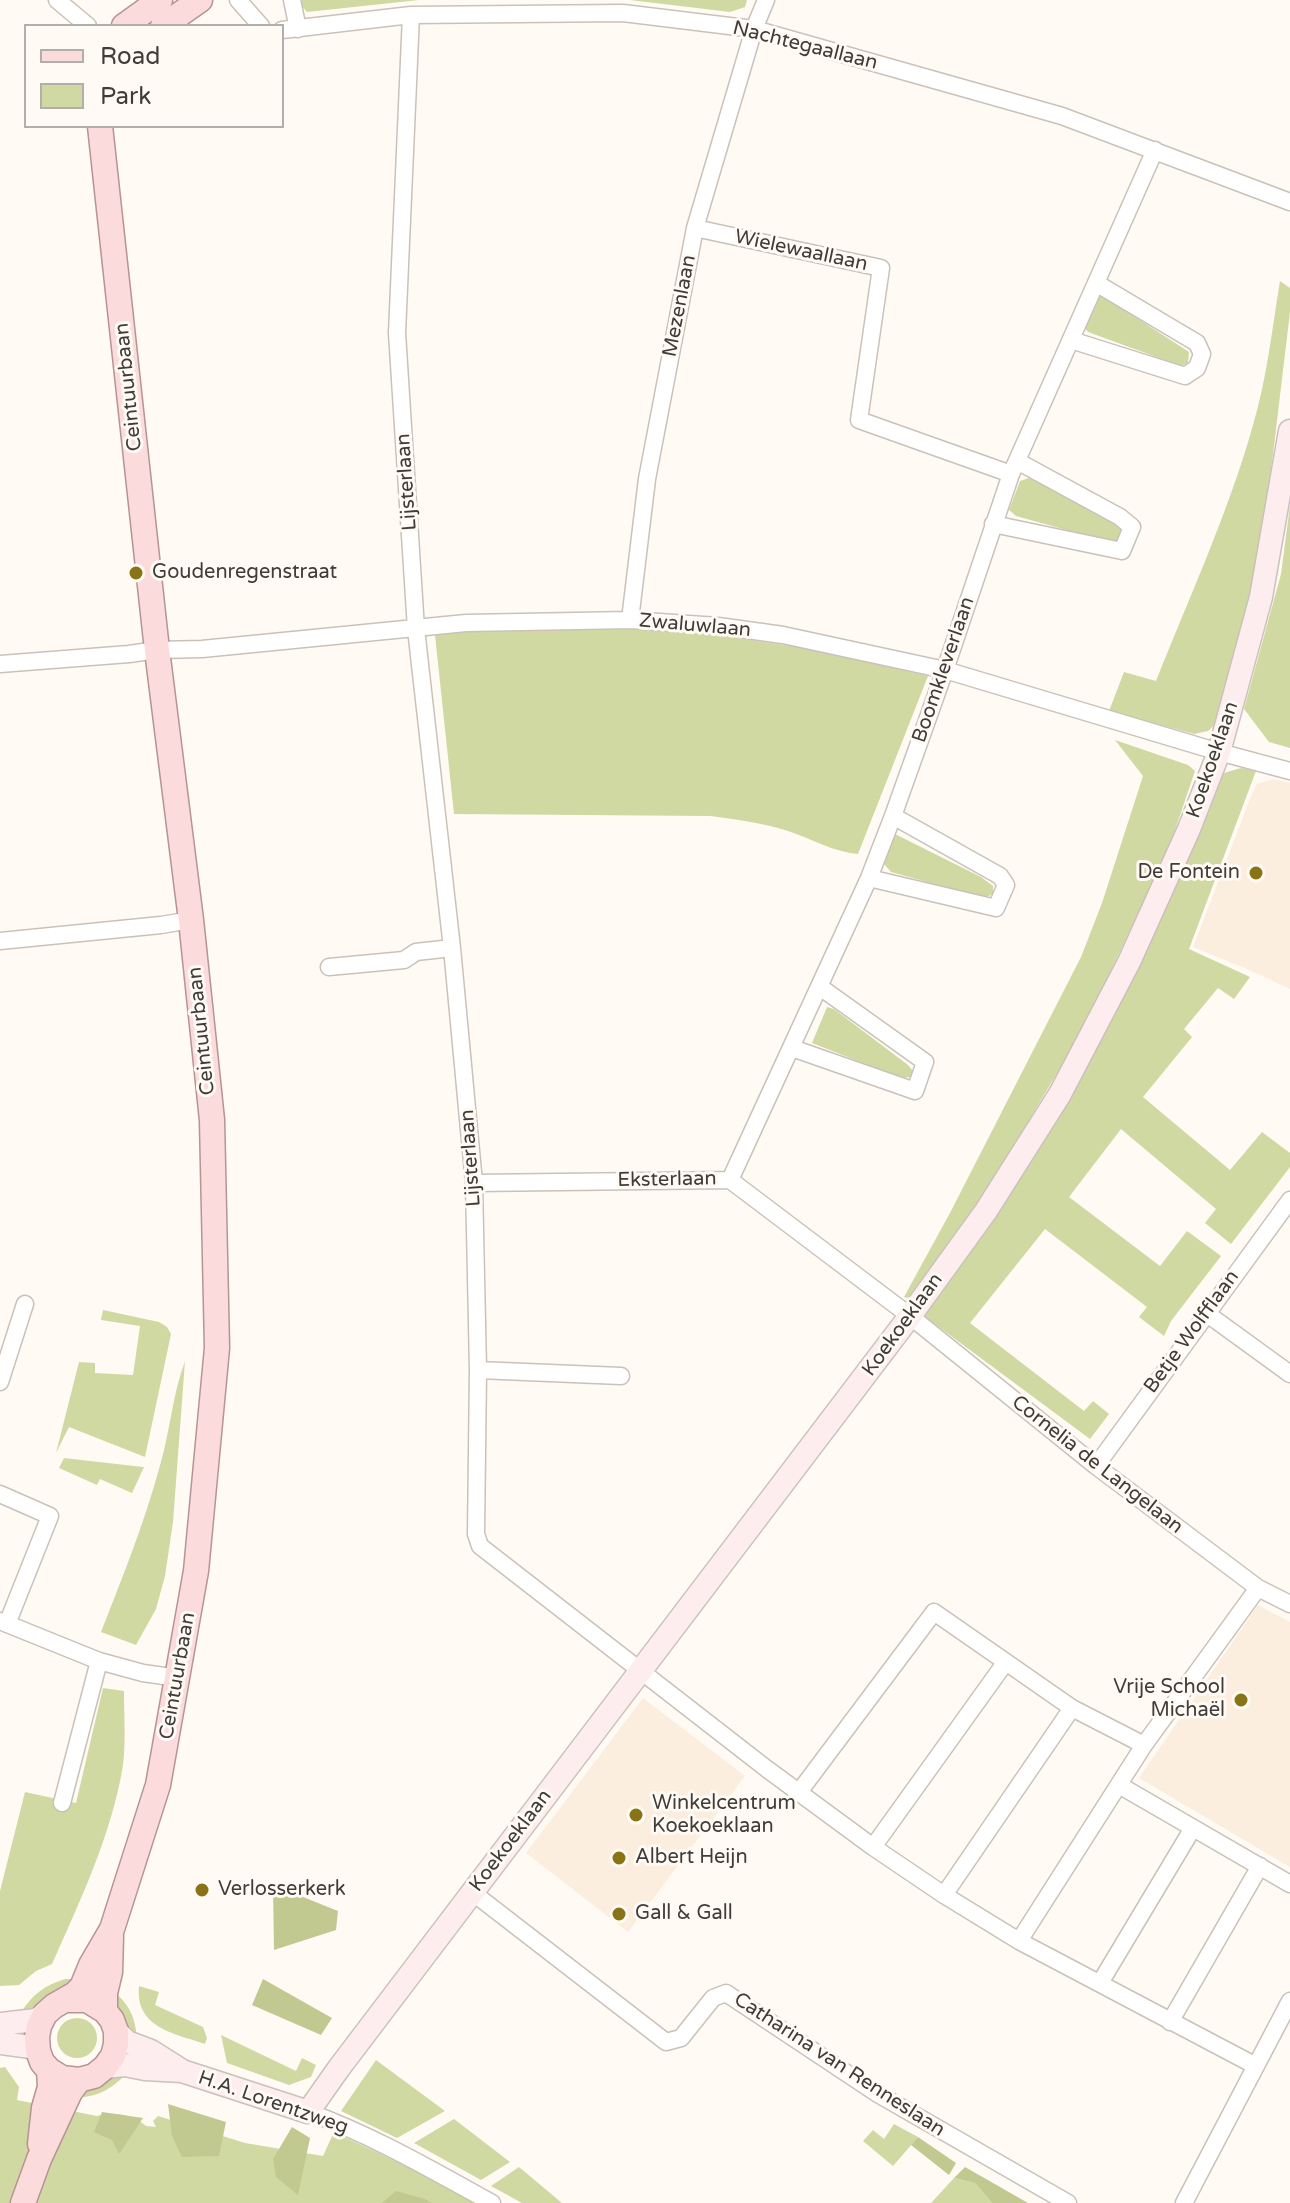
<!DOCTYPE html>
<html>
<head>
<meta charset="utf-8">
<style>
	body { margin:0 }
	#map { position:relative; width:1290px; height:2203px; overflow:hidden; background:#fffaf4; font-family:"Varela Round",sans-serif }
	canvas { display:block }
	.legend { position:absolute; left:24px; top:24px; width:260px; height:104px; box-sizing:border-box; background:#fffaf4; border:2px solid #b2aea9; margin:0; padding:10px 14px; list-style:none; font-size:24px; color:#3f3c39 }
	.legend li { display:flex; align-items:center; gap:16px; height:40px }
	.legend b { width:40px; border:2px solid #b2aea9 }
</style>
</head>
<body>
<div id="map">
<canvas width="1290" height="2203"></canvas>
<ul class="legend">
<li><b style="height:10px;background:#fbdbdc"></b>Road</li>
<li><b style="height:22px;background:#d1d9a2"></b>Park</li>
</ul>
</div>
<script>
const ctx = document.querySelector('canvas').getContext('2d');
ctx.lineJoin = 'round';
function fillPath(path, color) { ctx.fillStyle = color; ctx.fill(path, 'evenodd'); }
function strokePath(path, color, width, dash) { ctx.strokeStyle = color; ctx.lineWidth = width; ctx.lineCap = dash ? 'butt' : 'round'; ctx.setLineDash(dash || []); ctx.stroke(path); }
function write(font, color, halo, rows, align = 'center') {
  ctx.font = font + ' "Varela Round",sans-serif'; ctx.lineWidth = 6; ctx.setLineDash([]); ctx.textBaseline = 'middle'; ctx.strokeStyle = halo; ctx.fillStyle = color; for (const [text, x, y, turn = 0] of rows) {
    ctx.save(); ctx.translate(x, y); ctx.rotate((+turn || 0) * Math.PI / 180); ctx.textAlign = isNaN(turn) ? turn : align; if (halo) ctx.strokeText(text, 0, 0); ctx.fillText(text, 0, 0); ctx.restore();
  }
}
const built = new Path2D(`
	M1274,779L1290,783V989L1247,969L1193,947L1250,799L1257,784Z
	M1258,1605L1290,1622V1867L1139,1778Z
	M643,1698L745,1776L628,1932L526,1853Z`);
const green = new Path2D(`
	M302,0H419L307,12L302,6Z
	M630,0H747L745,7L730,12Z
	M1280,281L1290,288V312L1265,521L1253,584L1217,723L1208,731L1194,734L1109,711L1124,672L1156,681C1189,598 1229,511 1253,425C1267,378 1272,329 1280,281Z
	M1097,295L1103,296L1189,352L1188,363L1181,366L1088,332L1083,326Z
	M1029,478L1120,524L1125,533L1122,541H1106L1016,516L1009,510L1020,481Z
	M1290,505V748L1269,742L1244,709L1281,574Z
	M621,626L674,629L806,648L928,676L858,854C833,852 810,838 785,830C761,823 735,819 710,816L454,814L435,635L442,631Z
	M1115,740L1188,765L1195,771L1170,845L1083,1030L996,1175L954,1237L908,1298L904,1297L951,1211L1081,957L1102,903L1143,776Z
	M1241,768L1256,771L1189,949L1250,977L1234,999L1218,988L1184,1029L1192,1037L1143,1097L1230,1170L1262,1132L1290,1153V1167L1231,1244L1205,1223L1216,1209L1121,1129L1069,1197L1160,1266L1187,1231L1221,1256L1171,1321L1164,1336L1139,1317L1147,1307L1045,1229L970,1323L1084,1411L1093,1401L1109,1414L1090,1439L924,1316L968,1254L1216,783L1224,773Z
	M895,834L981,877L993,886V894L984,898L891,872L883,863Z
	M827,1007L834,1009L908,1065L913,1071L911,1077L901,1078L812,1043Z
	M103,1310L159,1322L167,1327L171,1334L145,1457L69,1427L56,1453L79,1362L95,1363V1373L133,1375L140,1326L101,1320Z
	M185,1361L173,1522L165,1576L156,1609L136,1645L101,1632C122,1578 144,1524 159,1469C170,1433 172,1396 185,1361Z
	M64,1458L143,1467H144L132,1493L100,1479L97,1485L59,1468Z
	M103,1688L124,1691C124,1715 126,1741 123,1765C112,1834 80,1901 52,1964L36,1971L19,1985L0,1986V1891L25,1792L76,1803Z
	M65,1979H78L32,2010L22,2011C33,1994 45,1985 65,1979Z
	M139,1986L159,1992L155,2005L203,2027L207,2038L205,2044C174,2033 135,2028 139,1986Z
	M112,1990C129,2004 135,2016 137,2038L121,2024Z
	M57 2038a20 20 0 1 1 40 0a20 20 0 1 1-40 0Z
	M221,2035L296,2071L302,2058L316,2065L311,2077L289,2085L227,2063Z
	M376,2060L445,2111L397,2138L341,2111Z
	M5,2067L19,2087L17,2100L97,2116C113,2111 133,2115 146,2126L156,2127L153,2121L158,2116L245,2143L323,2156L333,2134L344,2137L433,2178L478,2203H0V2068Z
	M127,2073C111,2090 97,2097 74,2098L96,2082Z
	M454,2119L510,2162L481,2180L414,2143Z
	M894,2124L918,2137L893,2166L863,2141L873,2130L884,2139Z
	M519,2167L562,2203H522L491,2186Z
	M954,2178L975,2183L992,2203H931Z`);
const forest = new Path2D(`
	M273,1885L338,1911L336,1930L274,1950Z
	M263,1979L332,2018L321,2035L252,2005Z
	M168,2104L226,2122L219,2156L182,2157L172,2136Z
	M102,2112L143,2118L119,2154L112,2140L94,2132Z
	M292,2127L310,2138L298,2195L276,2177L273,2159Z
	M918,2137L956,2163L949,2175L911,2145Z
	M965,2167L1028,2203H992L975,2183L954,2178Z
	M396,2191L425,2199L432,2203H382Z`);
const street = new Path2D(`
	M57,0L88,26
	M238,0L261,26
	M292,0L298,29
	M411,15L397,333L416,629L452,948L474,1183L478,1370L476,1534L480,1546L767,1769L873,1847L944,1895L1019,1941L1256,2066
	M282,30L411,15L623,13L754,29L1062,116L1290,202
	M695,228L881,268L859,420L1011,474
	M1071,340L1185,376L1197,368L1202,354L1197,343L1096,283
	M993,524L1122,551L1132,527L1120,517L1017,461
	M630,620L647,479L695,228L754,29L766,0
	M0,664L129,654L157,650L202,649L466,623L630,620L718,626L783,635L945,670L1219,752L1290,771
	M869,878L996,908L1006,885L1000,876L893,816
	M0,941L161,925L191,920
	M329,967L404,960L416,952L452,948
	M792,1048L915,1091L925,1062L820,987
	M730,1180L869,878L893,816L945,670L1011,474L1155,150
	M474,1183L730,1180L910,1316L1096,1466L1258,1588L1290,1604
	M1206,1313L1290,1374
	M478,1370L621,1376
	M0,1382L25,1304
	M1096,1466L1290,1200
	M0,1494L50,1516L7,1624
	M0,1621L99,1661L143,1673L178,1678
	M1119,1785L1290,1884
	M799,1792L934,1612L1072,1708L1144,1745
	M62,1803L99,1661
	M873,1847L1005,1663
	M472,1892L666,2042L681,2038L713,1998L726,1993L878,2094L1068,2203
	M944,1895L1072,1708
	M1019,1941L1144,1745L1258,1588
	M1100,1983L1193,1828
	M1170,2022L1260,1866
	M308,2112C372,2135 432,2170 492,2203
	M1184,2203L1290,2001`);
const secondary = new Path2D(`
	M0,2024L36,2020L45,2014
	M116,2031L127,2042L151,2051L181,2070
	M0,2043L31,2047L38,2051
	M105,2067L125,2065L145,2069L182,2071L308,2112L339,2068L910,1316L986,1211L1060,1094L1129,962L1189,829L1219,752L1261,597L1290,431`);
const primary = new Path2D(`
	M124,26L160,0
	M163,26L200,0
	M65,2000H87L105,2011L112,2020L116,2031V2044L113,2056L105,2067L94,2076L79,2080L62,2078L49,2070L42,2062L38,2051L37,2037L39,2026L45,2014L54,2006L75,1994L82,1987L91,1965L112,1929L158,1785L196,1571L217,1348L212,1120L191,920L157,650L100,126
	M105,2011V1993L110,1972L111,1936
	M40,2144L44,2108L50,2087L49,2070
	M23,2203L39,2159L70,2092L79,2080`);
const markers = [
	[136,573,8,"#887416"],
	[1256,873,8,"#887416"],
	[1241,1700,8,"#887416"],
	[636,1815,8,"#887416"],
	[619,1858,8,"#887416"],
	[202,1890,8,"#887416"],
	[619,1914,8,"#887416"]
];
const streetNames = [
	["Nachtegaallaan",805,46,14],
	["Wielewaallaan",801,251,12],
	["Mezenlaan",680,306,-79],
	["Ceintuurbaan",129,387,-96],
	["Lijsterlaan",407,482,-94],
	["Zwaluwlaan",695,626,5],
	["Boomkleverlaan",944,670,-71],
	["Koekoeklaan",1213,760,-71],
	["Ceintuurbaan",202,1031,-96],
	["Lijsterlaan",471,1158,-94],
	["Eksterlaan",667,1180,-1],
	["Koekoeklaan",903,1325,-54],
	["Betje Wolfflaan",1192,1332,-54],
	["Cornelia de Langelaan",1097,1465,38],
	["Ceintuurbaan",178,1676,-80],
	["Koekoeklaan",511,1841,-53],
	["Catharina van Renneslaan",839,2065,33],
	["H.A. Lorentzweg",273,2103,19]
];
const poiNames = [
	["Goudenregenstraat",152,573],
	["De Fontein",1240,873,"right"],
	["Vrije School",1225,1688,"right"],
	["Michaël",1225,1711,"right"],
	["Winkelcentrum",652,1804],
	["Koekoeklaan",652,1827],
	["Albert Heijn",635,1858],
	["Verlosserkerk",218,1890],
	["Gall & Gall",635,1914]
];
fillPath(built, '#fbeedf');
fillPath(green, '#d1d9a2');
fillPath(forest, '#c1c990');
strokePath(street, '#cac2ba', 19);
strokePath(secondary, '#cac2ba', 25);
strokePath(primary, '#b79494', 27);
strokePath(street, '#fff', 16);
strokePath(secondary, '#fdedee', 22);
strokePath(primary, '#fbdbdc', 24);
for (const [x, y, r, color] of markers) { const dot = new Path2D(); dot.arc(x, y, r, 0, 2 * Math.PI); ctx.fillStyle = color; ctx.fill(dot); strokePath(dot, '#fffaf4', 3); }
write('20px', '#3f3c39', '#fffaf4', streetNames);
write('20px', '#3f3c39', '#fffaf4', poiNames, 'left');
</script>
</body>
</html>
